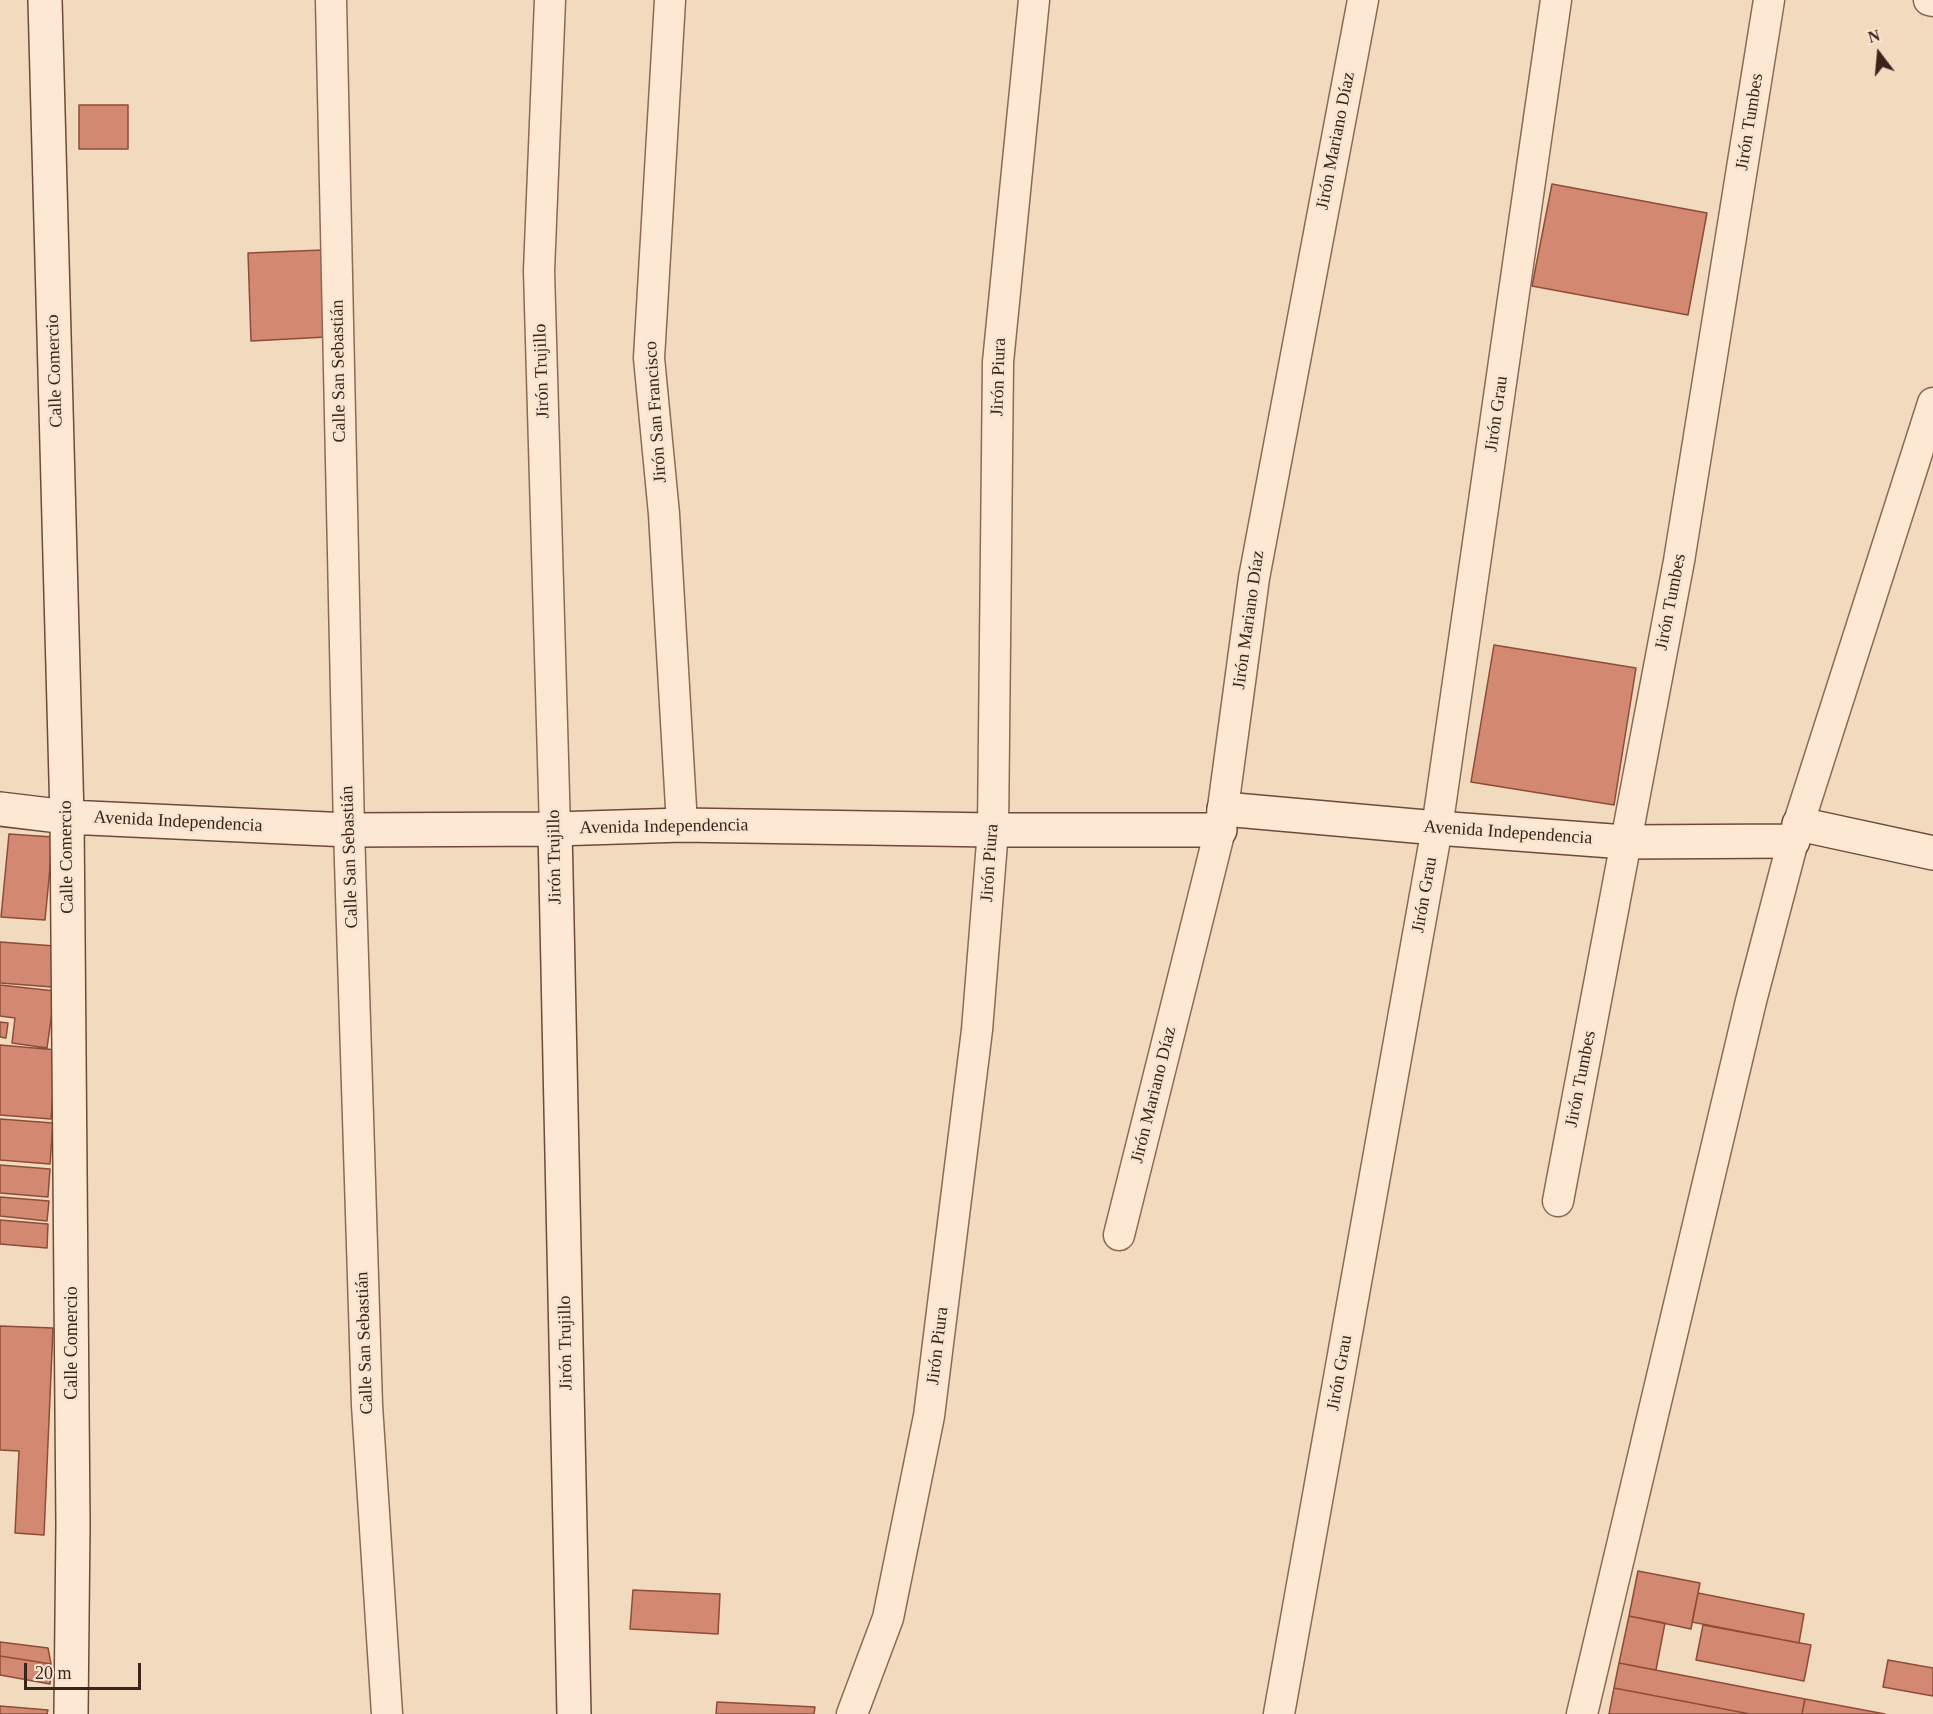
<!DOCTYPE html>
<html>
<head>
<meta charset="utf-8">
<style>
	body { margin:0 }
	#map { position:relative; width:1933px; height:1714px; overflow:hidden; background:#f2dabf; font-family:"Times New Roman",serif }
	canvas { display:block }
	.north { position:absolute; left:1849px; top:24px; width:60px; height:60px; -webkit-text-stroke:4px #f8e5cf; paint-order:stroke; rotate:344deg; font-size:16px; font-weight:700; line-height:24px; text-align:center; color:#3a251b }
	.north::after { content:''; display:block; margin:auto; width:21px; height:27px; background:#3a251b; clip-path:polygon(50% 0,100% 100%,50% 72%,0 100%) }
	.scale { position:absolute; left:24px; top:1663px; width:117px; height:27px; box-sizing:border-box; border:3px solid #3a251b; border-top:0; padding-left:8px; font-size:18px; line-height:21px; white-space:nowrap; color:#3a251b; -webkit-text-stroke:4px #f8e5cf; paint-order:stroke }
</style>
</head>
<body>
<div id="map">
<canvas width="1933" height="1714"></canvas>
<div class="north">N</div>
<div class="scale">20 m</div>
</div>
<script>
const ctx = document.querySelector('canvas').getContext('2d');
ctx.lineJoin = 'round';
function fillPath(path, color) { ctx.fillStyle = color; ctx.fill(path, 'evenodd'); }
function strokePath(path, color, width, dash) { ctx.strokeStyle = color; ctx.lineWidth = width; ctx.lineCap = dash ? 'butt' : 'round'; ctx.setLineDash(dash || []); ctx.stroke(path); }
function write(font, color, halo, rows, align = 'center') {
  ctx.font = font + ' "Times New Roman",serif'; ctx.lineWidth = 5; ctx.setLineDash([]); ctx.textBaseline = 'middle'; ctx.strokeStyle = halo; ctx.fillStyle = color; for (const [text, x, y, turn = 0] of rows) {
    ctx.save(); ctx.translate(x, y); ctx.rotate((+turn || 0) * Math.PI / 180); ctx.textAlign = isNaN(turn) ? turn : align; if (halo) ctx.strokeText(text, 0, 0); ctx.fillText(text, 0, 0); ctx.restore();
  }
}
const building = new Path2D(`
	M79,105H128V149H79Z
	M1552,184L1707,213L1688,315L1532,286Z
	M323,250L327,337L251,341L248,253Z
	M1494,645L1636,668L1614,805L1471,782Z
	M9,834L53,837L45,920L1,917Z
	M0,942L55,946L52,987L0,983Z
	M0,985L55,991L47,1048L12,1043L15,1018L0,1016Z
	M0,1022L8,1023L6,1038L0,1037Z
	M0,1045L57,1050L51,1119L0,1115Z
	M0,1119L53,1123L50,1164L0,1160Z
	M0,1165L50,1169L48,1197L0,1193Z
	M0,1197L49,1201L47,1221L0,1216Z
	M0,1220L48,1224L47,1248L0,1244Z
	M0,1326L53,1328L44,1535L15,1533L19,1451L0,1450Z
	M1638,1571L1700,1583L1691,1629L1629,1616Z
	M633,1590L720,1594L718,1634L630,1629Z
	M1698,1593L1804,1614L1799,1643L1692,1622Z
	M1629,1616L1665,1623L1656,1670L1619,1663Z
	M1703,1625L1811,1645L1804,1681L1696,1660Z
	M0,1642L48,1648L51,1664L0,1656Z
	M0,1656L51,1664L50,1684L0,1675Z
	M1888,1660L1933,1668V1696L1883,1687Z
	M1619,1663L1805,1699L1802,1714H1750L1614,1688Z
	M1614,1688L1750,1714H1609Z
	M1805,1699L1885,1714H1802Z
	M717,1702L815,1707L814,1714H716Z
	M0,1706L48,1710L47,1714H0Z`);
const street = new Path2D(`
	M331,0L349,830L367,1405L387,1714
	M550,0L539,271L555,829
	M670,0L649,358L664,514L682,825
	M1929,0L1933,1
	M1558,1201L1679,561L1769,0
	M1119,1235L1220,830L1254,578L1363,0
	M852,1714L888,1618L929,1416L977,1030L993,830L998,362L1034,0
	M1279,1714L1437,828L1556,0
	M1582,1714L1751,1001L1793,841L1933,403`);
const secondary = new Path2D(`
	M45,0L67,817L73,1524L71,1714
	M0,809L67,817L349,830L555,829L682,825L993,830H1220
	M1224,809L1437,828L1625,842L1793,841
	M1799,824L1933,853
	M555,829L574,1714`);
const streetNames = [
	["Jirón Tumbes",1750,122,-81],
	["Jirón Mariano Díaz",1336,141,-79],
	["Calle Comercio",55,371,-92],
	["Calle San Sebastián",339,371,-91],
	["Jirón Trujillo",542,371,-92],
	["Jirón Piura",999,377,-88],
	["Jirón San Francisco",656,412,-94],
	["Jirón Grau",1497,414,-82],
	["Jirón Tumbes",1671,602,-79],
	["Jirón Mariano Díaz",1249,620,-82],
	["Avenida Independencia",178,822,3],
	["Avenida Independencia",664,827,-1],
	["Avenida Independencia",1508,833,4],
	["Calle Comercio",67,857,-91],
	["Calle San Sebastián",350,857,-92],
	["Jirón Trujillo",555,857,-91],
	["Jirón Piura",990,863,-86],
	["Jirón Grau",1425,895,-80],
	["Jirón Tumbes",1581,1079,-79],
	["Jirón Mariano Díaz",1154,1095,-76],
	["Calle Comercio",72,1343,-90],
	["Calle San Sebastián",365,1343,-92],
	["Jirón Trujillo",566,1343,-91],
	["Jirón Piura",938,1346,-83],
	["Jirón Grau",1340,1373,-80]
];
fillPath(building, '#d38971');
strokePath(building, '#8d4c39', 1.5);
strokePath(street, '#8c6955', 33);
strokePath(secondary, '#6e4a39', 36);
strokePath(street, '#fce8d3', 30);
strokePath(secondary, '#fce8d3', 33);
write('18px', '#3a251b', '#f8e5cf', streetNames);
</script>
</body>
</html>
